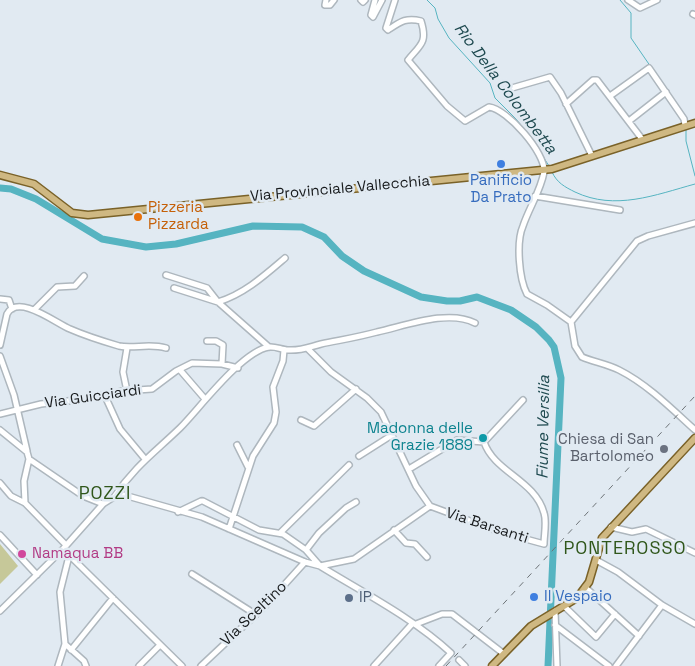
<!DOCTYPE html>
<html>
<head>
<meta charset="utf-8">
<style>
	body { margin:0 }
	canvas { display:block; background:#e1eaf2 }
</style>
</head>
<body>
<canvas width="695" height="666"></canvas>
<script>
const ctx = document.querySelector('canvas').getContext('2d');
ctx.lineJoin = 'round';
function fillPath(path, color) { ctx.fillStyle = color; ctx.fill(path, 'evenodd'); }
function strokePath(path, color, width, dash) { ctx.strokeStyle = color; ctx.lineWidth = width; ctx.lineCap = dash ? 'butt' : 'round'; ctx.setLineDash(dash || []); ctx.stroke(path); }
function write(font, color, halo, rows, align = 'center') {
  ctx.font = font + ' "Space Grotesk",sans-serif'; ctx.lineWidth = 5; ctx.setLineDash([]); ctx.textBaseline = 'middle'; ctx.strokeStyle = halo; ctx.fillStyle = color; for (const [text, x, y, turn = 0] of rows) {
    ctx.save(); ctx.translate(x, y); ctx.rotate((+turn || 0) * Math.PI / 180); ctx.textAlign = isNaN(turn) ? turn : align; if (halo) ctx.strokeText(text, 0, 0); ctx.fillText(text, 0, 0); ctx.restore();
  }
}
const green = new Path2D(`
	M0,544L18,566L0,584Z`);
const stream = new Path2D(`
	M427,0L435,8L438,19L449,38L490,83L495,98L516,119L529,135
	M620,0L631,13V38L666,89
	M686,129V141L695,176
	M542,155L549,166
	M552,172C557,183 565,187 575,192C615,211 655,195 695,184`);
const river = new Path2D(`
	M0,188L11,189L36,199L102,239L146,247L176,244L253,226L302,227L324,237L342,256L364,271L421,297L447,301H460L477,297L511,310L536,327L549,340L554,347L561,378L548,666`);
const minor = new Path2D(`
	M326,0L325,5H330L334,0
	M361,0L363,2L365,0
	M375,0L371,15L373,17L382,0
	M395,0L386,28L388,30C400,22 406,17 421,21C428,43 420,45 408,60L447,106L465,121L489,107C507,109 546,153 544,172C541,190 529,208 523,226C516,242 519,279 527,294L547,305L571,322L575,346L582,357C594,362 607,364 619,370C647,384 672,409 695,430
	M628,0L640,8L657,0
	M693,14L695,15
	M507,94L505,90L550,77L561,93L592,156
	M610,96L649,68L684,119L685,125
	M566,104L593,80H597L642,139
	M629,121L666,92
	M535,196L620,210
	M166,275L207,288L218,302C244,294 264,276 285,258
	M174,288L218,302L269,347
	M0,299L9,300L12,309
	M34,310L57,287L75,286L84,276
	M571,322L637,241L648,236L695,223
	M207,341H216L223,345L222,364
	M0,345L7,314C18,293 57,324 70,329C86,336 102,341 119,346C134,349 149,343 166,348
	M127,348L123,372L127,391
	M308,349L331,372L367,398L381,412L416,486L430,506L500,532L544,544C544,535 547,522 544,513C535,480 494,472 484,442L457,440L409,469
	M0,356L14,395L27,451
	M180,370L205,399
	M105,396L120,429L145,459
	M0,414L41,404L85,399L123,391L152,389L176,371L192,363L222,364L238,368
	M301,420L314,426L356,389
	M0,430L27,452L29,459L83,496L103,504
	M484,442L523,400
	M237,445L248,467
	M359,456L392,435
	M0,483L11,496L25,503L66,545
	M114,497C135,466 154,453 180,428C199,409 242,351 269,347C275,346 282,350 288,350C301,351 309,347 321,344C340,340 359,337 377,332C405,326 448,309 475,323
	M203,501L259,530L283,534L306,550L320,566L354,559L430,506
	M25,503L24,481L29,459
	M178,512L201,501
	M611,527L632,532L646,529L695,553
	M229,529L253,456L274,423L276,412L273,387L283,361L284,350
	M394,530L406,543L415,544L427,557
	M280,533L349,465
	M0,535L37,575
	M63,549L182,666
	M306,550L319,533L346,508L356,502
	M596,560L618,572L662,605L695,624
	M192,574L255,614
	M585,587L639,636
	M564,606L596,637L615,614
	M0,611L63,549L103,504L114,497L124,495L202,517L305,562L320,566C364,593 413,618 451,653L439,666
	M555,611L557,666
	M416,624L442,614H452L504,654
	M555,625L609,666
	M65,644L84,661L86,666
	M71,650L113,598
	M459,660L465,666
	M58,666L65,644L60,592L69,556
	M139,666L160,645
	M201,666L266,605L305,562
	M374,666L413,623
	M616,666L662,605`);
const major = new Path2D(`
	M0,175L34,184L72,213L88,215L552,169L695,123
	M492,666L531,626L577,598L589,582L602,538L695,438`);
const rail = new Path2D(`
	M446,666L695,396`);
const markers = [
	[501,164,5,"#3f7fe0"],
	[138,217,5,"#e8710a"],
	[483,438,5,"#0f9aa8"],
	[664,449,5,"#6b7280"],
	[22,554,5,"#d1479c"],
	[534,597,5,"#3f7fe0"],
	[349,598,5,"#5c6f8a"]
];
const shopNames = [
	["Panificio",501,181],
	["Da Prato",501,198],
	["Il Vespaio",544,597,"left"]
];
const streetNames = [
	["Via Provinciale Vallecchia",340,189,-5],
	["Via Guicciardi",93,397,-8],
	["Via Barsanti",487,526,18],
	["Via Sceltino",254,614,-44]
];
const foodNames = [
	["Pizzeria",148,208],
	["Pizzarda",148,225]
];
const cultureNames = [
	["Madonna delle",473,429],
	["Grazie 1889",473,446]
];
const worshipNames = [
	["Chiesa di San",654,440],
	["Bartolomeo",654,457]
];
const hotelNames = [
	["Namaqua BB",32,554]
];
const serviceNames = [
	["IP",359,598]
];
const waterNames = [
	["Rio Della Colombetta",505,89,53],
	["Fiume Versilia",544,427,-89]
];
const quarterNames = [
	["POZZI",105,494],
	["PONTEROSSO",625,549]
];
fillPath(green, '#c6c899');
strokePath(stream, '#56b4c1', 1);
strokePath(river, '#56b4c1', 7);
strokePath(minor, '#aeb7be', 8);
strokePath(major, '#7a6228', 9);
strokePath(minor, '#fff', 5);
strokePath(major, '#cfb882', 6);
strokePath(rail, '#6d7377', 1, [6, 6]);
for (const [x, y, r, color] of markers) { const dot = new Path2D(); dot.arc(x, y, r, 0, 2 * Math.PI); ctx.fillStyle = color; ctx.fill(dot); strokePath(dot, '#e1eaf2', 2); }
write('15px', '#366cbe', '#e1eaf2', shopNames);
write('15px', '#181b1d', '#e1eaf2', streetNames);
write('15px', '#c56008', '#e1eaf2', foodNames, 'left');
write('15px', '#0d838f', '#e1eaf2', cultureNames, 'right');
write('15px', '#5b616d', '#e1eaf2', worshipNames, 'right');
write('15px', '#b23c85', '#e1eaf2', hotelNames, 'left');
write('15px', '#4e5e75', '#e1eaf2', serviceNames, 'left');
write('italic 16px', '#1f4a50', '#e1eaf2', waterNames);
ctx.letterSpacing = '1px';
write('18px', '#30571b', '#e1eaf2', quarterNames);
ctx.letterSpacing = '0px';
</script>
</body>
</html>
